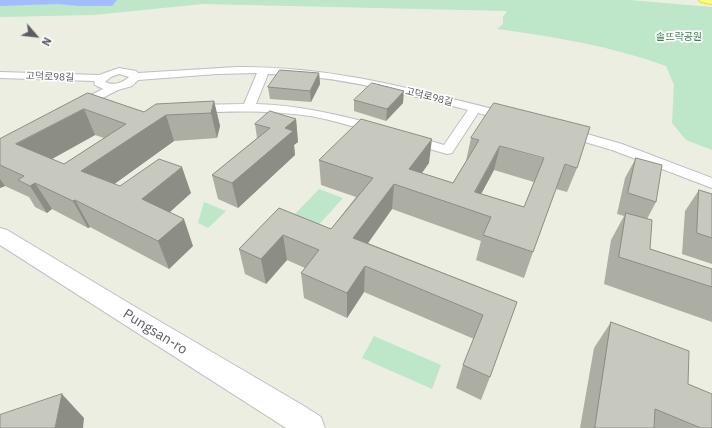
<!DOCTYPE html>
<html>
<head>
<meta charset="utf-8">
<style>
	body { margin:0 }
	#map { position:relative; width:712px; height:428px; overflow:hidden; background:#edeee2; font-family:"IBM Plex Sans",sans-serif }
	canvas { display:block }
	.north { position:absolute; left:16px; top:16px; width:40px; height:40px; -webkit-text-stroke:3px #fff; paint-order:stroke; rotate:118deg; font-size:11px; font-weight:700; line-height:16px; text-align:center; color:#5b5c63 }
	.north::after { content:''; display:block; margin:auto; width:14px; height:18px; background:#5b5c63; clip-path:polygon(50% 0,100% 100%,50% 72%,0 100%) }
</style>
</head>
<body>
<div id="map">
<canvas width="712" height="428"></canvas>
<div class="north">N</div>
</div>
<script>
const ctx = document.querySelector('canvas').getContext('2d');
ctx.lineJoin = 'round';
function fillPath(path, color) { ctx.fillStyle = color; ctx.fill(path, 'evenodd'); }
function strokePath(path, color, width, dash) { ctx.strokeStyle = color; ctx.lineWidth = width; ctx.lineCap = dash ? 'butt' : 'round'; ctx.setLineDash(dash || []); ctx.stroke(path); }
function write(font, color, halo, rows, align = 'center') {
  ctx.font = font + ' "IBM Plex Sans","Noto Sans KR",sans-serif'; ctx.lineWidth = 3.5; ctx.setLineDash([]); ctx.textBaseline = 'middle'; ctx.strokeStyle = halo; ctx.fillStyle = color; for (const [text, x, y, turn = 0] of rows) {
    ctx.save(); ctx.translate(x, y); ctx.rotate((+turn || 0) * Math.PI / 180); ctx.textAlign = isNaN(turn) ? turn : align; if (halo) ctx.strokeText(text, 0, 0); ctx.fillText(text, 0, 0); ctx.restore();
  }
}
const green = new Path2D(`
	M0,0H629L712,7V150L686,140L672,123L674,85L666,66C611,46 555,37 497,29L503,24V17L507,11L203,4L93,15L0,17Z
	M319,189L343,198L315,229L294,222L295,214Z
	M204,202L226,211L208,228L198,223Z
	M374,336L441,365L432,389L362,358Z`);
const water = new Path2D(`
	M0,0H117L112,6H79L58,4L0,6Z`);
const minor = new Path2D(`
	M237,67C335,66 419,91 513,114L515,117L513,120L509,121L478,113L452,153L447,154L405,142L403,139L405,136L410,135L444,145L468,110C402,93 336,75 268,74L256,104C299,105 339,115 381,126L382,129L381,132L376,133C354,127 333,120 310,116C271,110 232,111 193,113L189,112L187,109L189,106L193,105L244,104L257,73L217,74L138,80L132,86L118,90L79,110L75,109L73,106L75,103L103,89L95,85L94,81L0,78V72L99,75L119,68L136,71L138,73ZM119,74L129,77C122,83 114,86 105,82L111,77Z
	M566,128L622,144L712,178V188L612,150L561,135L560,132L561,129Z`);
const tertiary = new Path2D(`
	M0,228L7,230L132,305L304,406L321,417L325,428H286L0,245Z`);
const motorway = new Path2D(`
	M699,0H712V4L701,2Z`);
const wall = new Path2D(`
	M319,73L320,84L311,102L270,99L268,87Z
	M88,93L144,112L214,101L220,126L217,138L174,141L114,184L120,186L191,193L170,212L193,246L169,269L90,227L88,228L52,209L47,213L35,207L29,197L5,186L0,188V139ZM95,135L104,138L64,164L52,159Z
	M354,100L403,103L386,121L354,111Z
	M296,119L298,142L294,145L295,155L238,208L218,199L212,175L257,138L255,124Z
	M471,138L577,168L567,192L556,189L533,252L524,278L476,260L481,241L392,209L368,243L517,302L490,377L481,400L456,388L463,365L474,339L364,292L347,318L304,298L301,273L305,268L287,260L266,284L245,274L239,249L279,208L331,229L356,197L321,185L319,160L429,163L421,173L453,183L466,161ZM494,170L534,182L524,207L481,194Z
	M636,158L656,202L647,219L650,249L712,269V322L604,284L611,240L624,216L617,214L625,178Z
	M699,190L712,194V264L682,254L685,211Z
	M611,322L688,384L712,428H580L594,348Z`);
const shadedWall = new Path2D(`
	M319,73L320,84L311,102L310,91Z
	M404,91L403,103L386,121L387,109Z
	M214,101L220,126L217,138L211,113Z
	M84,109L95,135L32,170L16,144Z
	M166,115L174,141L95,198L81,171Z
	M296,119L298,142L294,145L295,155L238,208L232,183L285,128Z
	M432,139L429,163L410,190L409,169Z
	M500,146L494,170L472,211L475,192Z
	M182,167L191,193L154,226L142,199Z
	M0,179L5,186L0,188Z
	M35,183L52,209L47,213L30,186Z
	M394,184L392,209L354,263L353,238Z
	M75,200L90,227L88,228L73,201Z
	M184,219L193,246L169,269L158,241Z
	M283,235L287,260L266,284L261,259Z
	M365,266L364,292L347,318V293Z
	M62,394L84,418L83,428H55Z`);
const building = new Path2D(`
	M280,70L319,73L310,91L268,87Z
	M372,83L404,91L387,109L354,100Z
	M88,93L144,112L156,104L214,101L211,113L166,115L81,171L120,186L159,159L182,167L142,199L184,219L158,241L75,200L73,201L35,183L30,186L18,180L24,176L0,165V139ZM84,109L126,124L64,164L16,144Z
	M494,103L590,127L577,168L565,164L533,252L483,235L491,217L394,184L353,238L517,302L490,377L463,365L483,315L365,266L347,293L301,273L319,250L283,235L261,259L239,249L279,208L331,229L373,178L319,160L361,119L432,139L409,169L453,183L479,140L471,138ZM500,146L544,158L524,207L475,192Z
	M270,111L296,119L285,128L293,131L232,183L212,175L270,128L255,124Z
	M636,158L662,165L656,202L628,193Z
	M699,190L712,194V238L697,233Z
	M626,213L652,220L650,249L712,269V287L619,257Z
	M611,322L689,351L688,384L712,394V428H701L655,409L654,428H595Z
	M62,394L55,428H0V415Z`);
const farParknames = [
	["솔뜨락공원",679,37]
];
const farStreetnames = [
	["고덕로98길",50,77,2],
	["고덕로98길",429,97,14]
];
const nearStreetnames = [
	["Pungsan-ro",155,332,32]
];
fillPath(green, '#bee6c9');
fillPath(water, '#a1bcff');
strokePath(minor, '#bdbdc4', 2);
strokePath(tertiary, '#bdbdc4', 2);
strokePath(motorway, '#f0e800', 2);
fillPath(minor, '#fff');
fillPath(tertiary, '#fff');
fillPath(motorway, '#fbfe89');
fillPath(wall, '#acada3');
fillPath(shadedWall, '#8c8d85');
fillPath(building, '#c8c9be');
strokePath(building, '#8c8d85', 1);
write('10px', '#33824d', '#fff', farParknames);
write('10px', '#5b5c63', '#fff', farStreetnames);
write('14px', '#5b5c63', '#fff', nearStreetnames);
</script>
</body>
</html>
